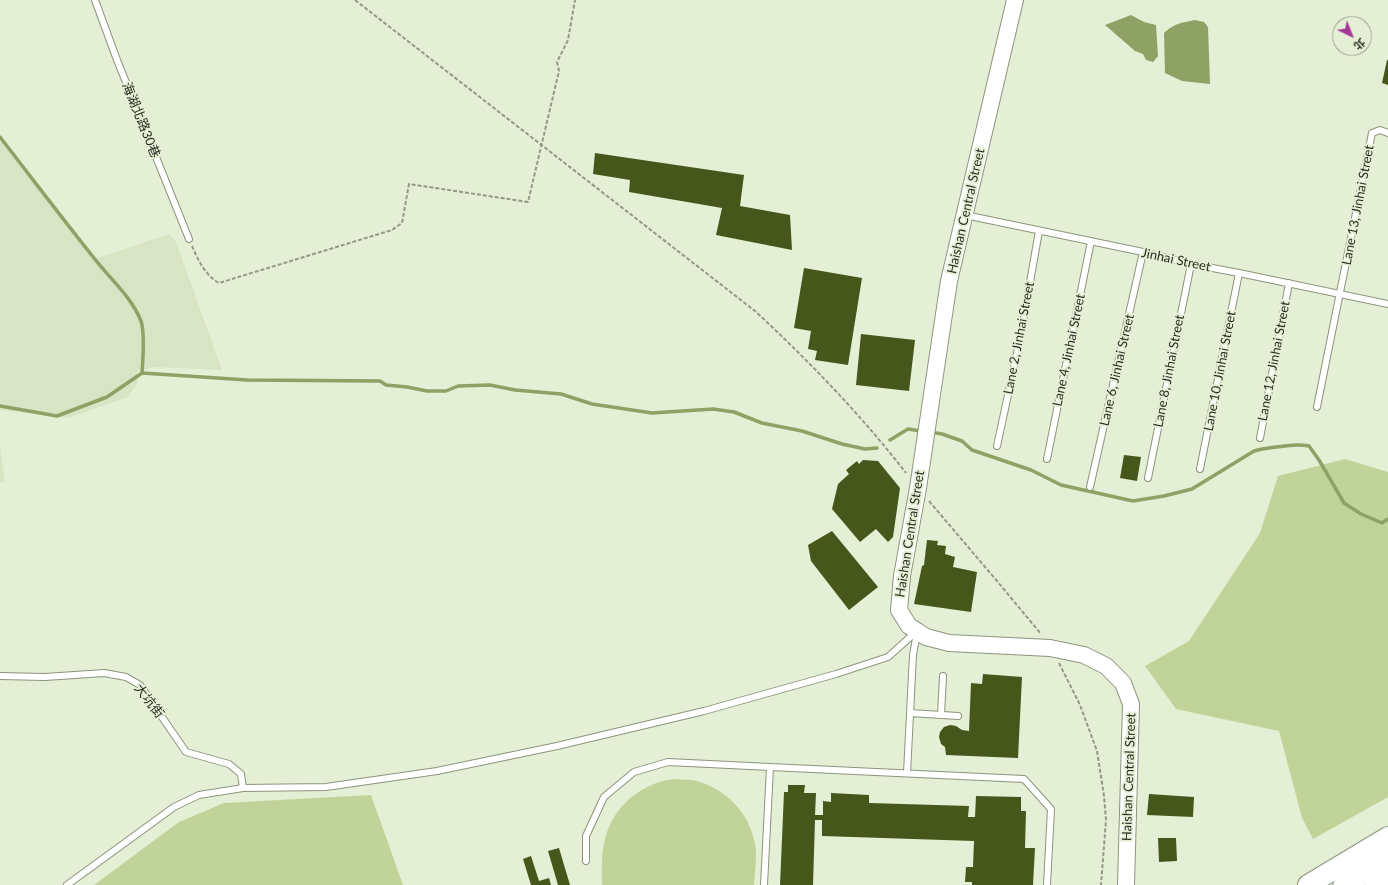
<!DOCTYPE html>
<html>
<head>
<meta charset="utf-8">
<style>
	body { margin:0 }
	#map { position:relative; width:1388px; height:885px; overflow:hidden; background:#e5efd5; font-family:Lato,"Noto Sans TC",sans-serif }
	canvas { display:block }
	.north { position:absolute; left:1332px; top:16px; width:40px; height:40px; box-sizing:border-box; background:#e5efd5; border:1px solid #99a18d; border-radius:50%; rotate:137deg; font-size:11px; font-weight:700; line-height:16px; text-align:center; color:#282b21 }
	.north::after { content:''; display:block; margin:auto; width:14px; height:18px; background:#a43797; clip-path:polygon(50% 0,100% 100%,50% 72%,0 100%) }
</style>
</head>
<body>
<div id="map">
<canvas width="1388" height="885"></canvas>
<div class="north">北</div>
</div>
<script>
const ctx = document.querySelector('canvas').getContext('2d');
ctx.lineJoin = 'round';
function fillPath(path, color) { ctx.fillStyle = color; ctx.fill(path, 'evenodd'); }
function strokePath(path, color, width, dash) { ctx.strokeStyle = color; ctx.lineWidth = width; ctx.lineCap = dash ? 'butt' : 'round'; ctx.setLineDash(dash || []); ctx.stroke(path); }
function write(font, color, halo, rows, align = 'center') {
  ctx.font = font + ' Lato,"Noto Sans TC",sans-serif'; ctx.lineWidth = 4; ctx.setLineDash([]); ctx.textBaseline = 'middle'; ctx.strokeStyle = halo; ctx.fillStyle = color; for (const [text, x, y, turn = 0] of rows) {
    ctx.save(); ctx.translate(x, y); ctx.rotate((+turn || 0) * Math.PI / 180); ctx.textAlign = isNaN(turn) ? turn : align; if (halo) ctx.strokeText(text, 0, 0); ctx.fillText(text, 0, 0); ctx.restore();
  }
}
const built = new Path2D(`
	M0,137L95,259L169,234L176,242L222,370L154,367L137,372L138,383L128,397L69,418L0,410Z
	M0,447L5,482L0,483Z`);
const green = new Path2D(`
	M1345,459L1388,472V797L1313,839L1302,818L1279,731L1176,709L1145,666L1189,641L1260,533L1278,476Z
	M675,779C682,780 690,779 697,781C729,790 753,817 756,851C756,862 755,874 754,885H602C602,870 601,853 605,839C612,813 629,794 654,784C660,781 668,780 675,779Z
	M371,795L403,885H94L179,822L224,803Z`);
const water = new Path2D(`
	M1131,15L1144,22L1156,25L1158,56L1153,62L1146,60L1143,54L1135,51L1105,25Z
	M1195,20L1204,22L1208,27L1210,84L1182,81L1165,73L1164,33C1175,23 1181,23 1195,20Z`);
const stream = new Path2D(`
	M0,137C31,177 62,218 94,258C110,279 131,296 141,321C145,333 143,360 142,373L247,380L380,381L386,385L407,387L427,391H446L458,386L490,385L515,390L561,394L592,404L652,413L713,409L734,412L762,423L802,431L842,444L865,449L877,448
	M0,406L57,416L107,397L142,373
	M930,432L942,434L962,441L972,450L1031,470L1061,485L1133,501L1164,496L1192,489L1254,451C1263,448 1267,448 1276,447C1290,446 1295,443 1309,446L1319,460L1344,503L1361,514L1382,523L1388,519
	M890,440L908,429L921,431`);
const building = new Path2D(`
	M1387,60H1388V85L1382,83Z
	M595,153L744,175L740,206L790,215L792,250L716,235L722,208L629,192L630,180L593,174Z
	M804,268L862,278L848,365L815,360L817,351L808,349L811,331L794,328Z
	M861,334L915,340L909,391L856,385Z
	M1124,455L1141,457L1137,481L1120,478Z
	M863,460L878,461L900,488L893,537L888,542L876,529L860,542L832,509L838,484L849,474L846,470L857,461L859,464Z
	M832,531L878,587L849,610L811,561L808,545Z
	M927,540L938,541L937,545L946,546L945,554L955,557L953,567L977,572L971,612L914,604L922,566L924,565Z
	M983,674L1022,677L1018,758L946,755L945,747L941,744L939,737L940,732L944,727L950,725L956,726L962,730L969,731L971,683L982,684Z
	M788,785H805L804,793H816L815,815H823V801L831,802V793L869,795V803L969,806L968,817H975L976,796L1021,797V811H1026L1025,848H1035L1033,885H972V882H965L966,867H973L974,841L822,836V820H815L813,885H780L784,792H788Z
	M1149,794L1194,797L1193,817L1147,815Z
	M1158,838H1176L1177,861L1159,862Z
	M559,848L570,885H558L548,851Z
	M531,856L539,881L549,878L551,885H531L523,859Z`);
const path = new Path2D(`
	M355,0L755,311C809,361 861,415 906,473
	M192,246C198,260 205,275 219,283L392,230L402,223L409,184L528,202L559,71L557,62L568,40L575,0
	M929,501L997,581L1041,634
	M1059,663L1080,705L1097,751L1104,796L1106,820L1101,885`);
const service = new Path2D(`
	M95,0L117,60L189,239
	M965,215L1143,252L1191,264L1239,273L1388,304
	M1317,407L1372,133L1380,130L1388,133
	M1260,438L1289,283
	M997,446L1020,339L1039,231
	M1047,459L1091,241
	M1200,469L1239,273
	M1148,478L1191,264
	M1090,487L1143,252
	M0,676L45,677L104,673L126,677L140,685L186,752L229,764L241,774L243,788
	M910,713L958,716
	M941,715L943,676
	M907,773L913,655L917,633
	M586,861V836L604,797L634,772L668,762L770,767
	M67,885L174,807L199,795L243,788L326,787L437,771L557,746L704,711L836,674L888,657L917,631
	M764,885L770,767L1024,779L1051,809L1047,885`);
const tertiary = new Path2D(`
	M1015,0L949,281L918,488L902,576L899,610L909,626L917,631L926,637L949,643L1050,648L1084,655L1106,666L1123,683L1131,704L1126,885`);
const primary = new Path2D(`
	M1308,885L1388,837`);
const trunk = new Path2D(`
	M1344,885L1388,859
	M1376,885L1388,878`);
const streetNames = [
	["海湖北路30巷",141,120,68],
	["Lane 13, Jinhai Street",1358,205,-79],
	["Haishan Central Street",966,211,-77],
	["Jinhai Street",1176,260,12],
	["Lane 2, Jinhai Street",1019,338,-79],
	["Lane 4, Jinhai Street",1069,350,-78],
	["Lane 12, Jinhai Street",1274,361,-79],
	["Lane 6, Jinhai Street",1117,370,-77],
	["Lane 8, Jinhai Street",1169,371,-79],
	["Lane 10, Jinhai Street",1220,371,-79],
	["Haishan Central Street",910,534,-81],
	["大坑街",149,701,52],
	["Haishan Central Street",1129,777,-88]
];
fillPath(built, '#d8e4c3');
fillPath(green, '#c0d499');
fillPath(water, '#8ea265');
strokePath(stream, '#8ea265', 3.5);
fillPath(building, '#47571b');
strokePath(service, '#8c957d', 8);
strokePath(tertiary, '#8c957d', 18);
strokePath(primary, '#8c957d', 22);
strokePath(trunk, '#8c957d', 23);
strokePath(path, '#929986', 2, [4, 2]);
strokePath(service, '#fff', 6);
strokePath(tertiary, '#fff', 16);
strokePath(primary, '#fff', 20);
strokePath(trunk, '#fff', 21);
write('13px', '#282b21', '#e5efd5', streetNames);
</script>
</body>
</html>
